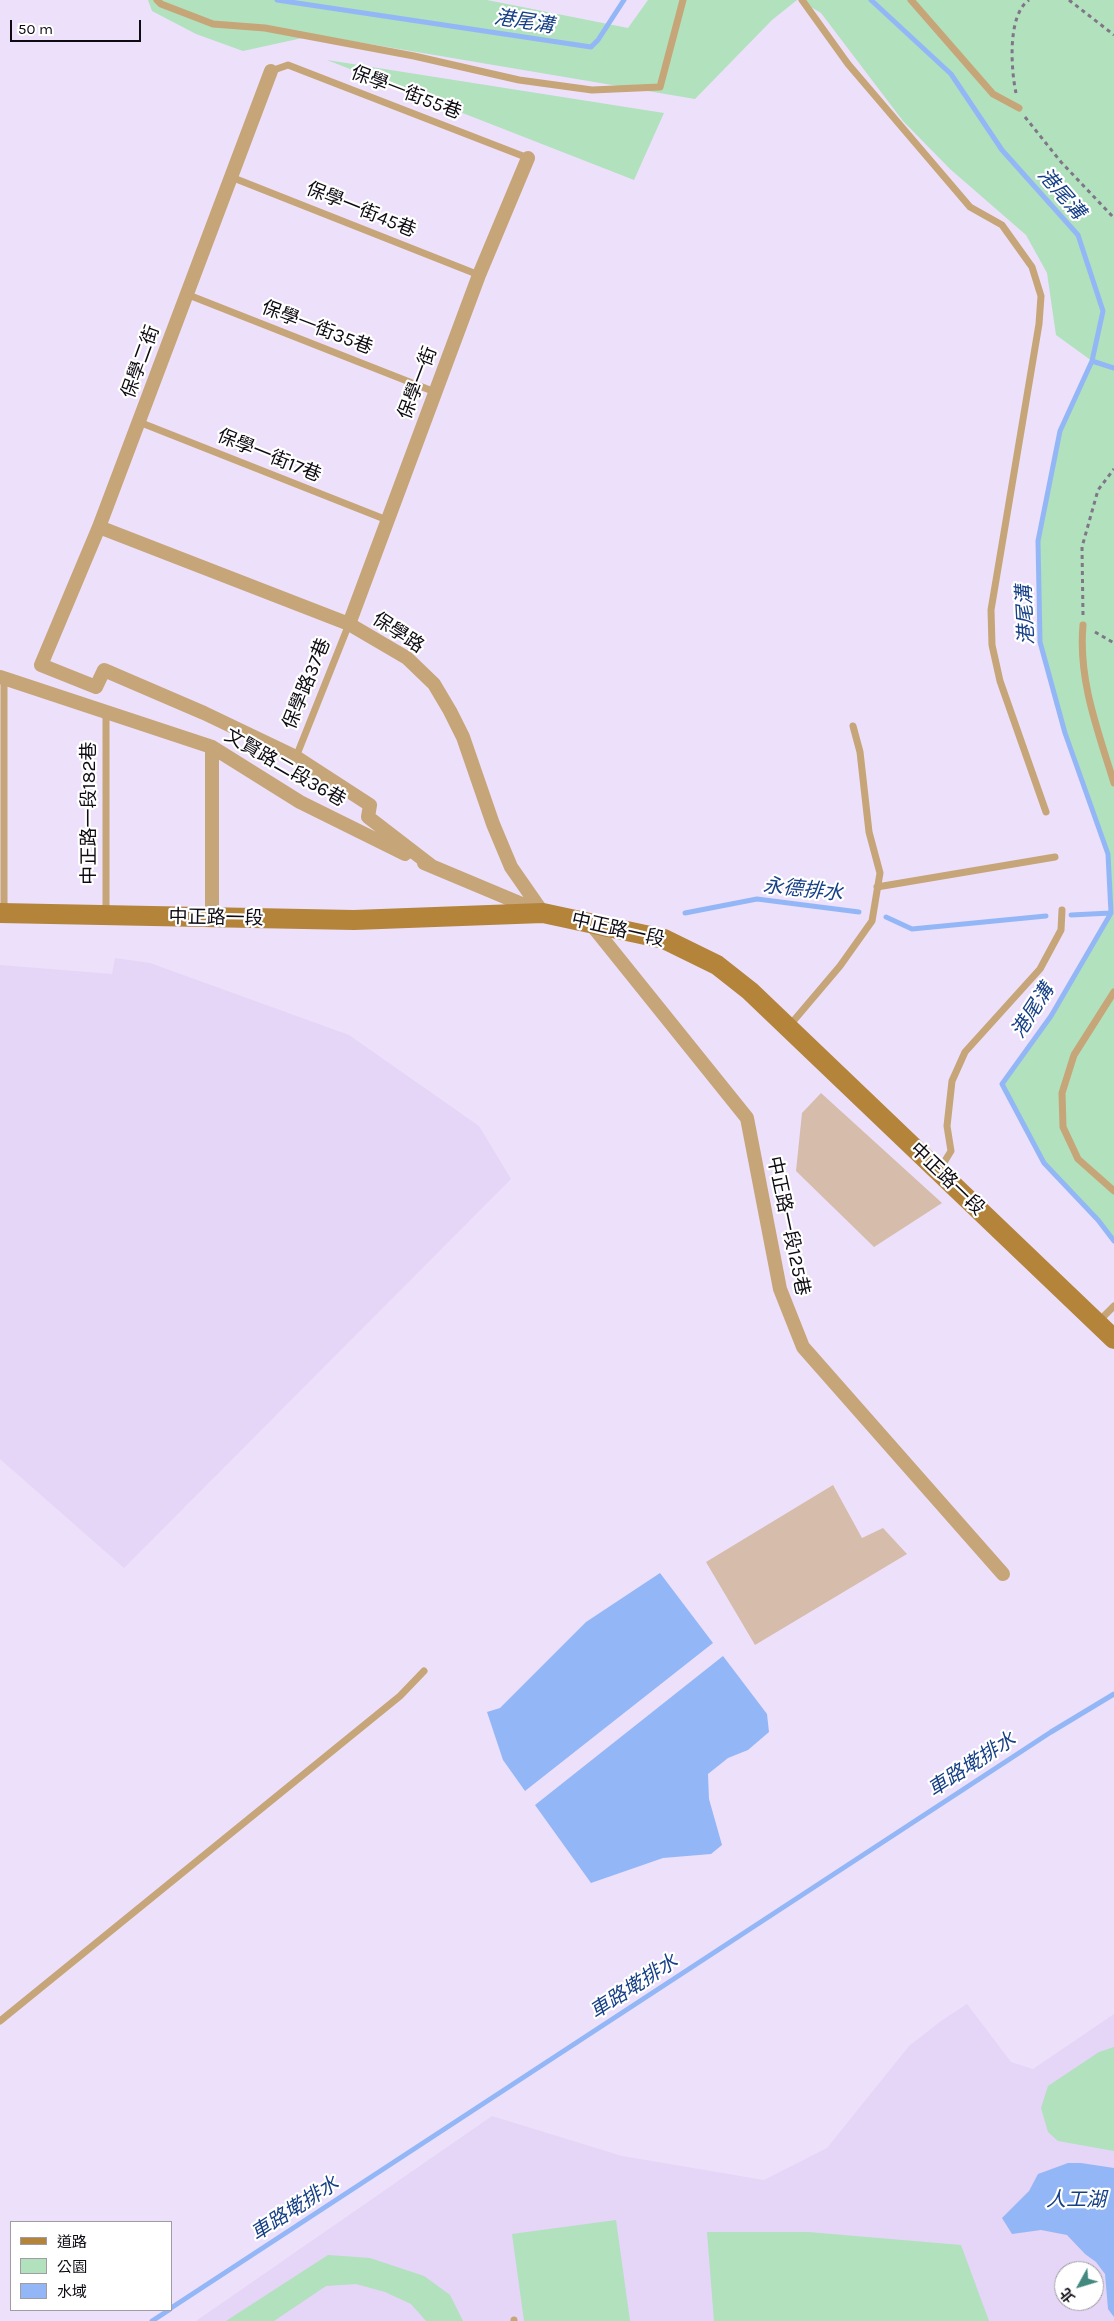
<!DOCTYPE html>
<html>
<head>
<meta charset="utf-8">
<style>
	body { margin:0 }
	#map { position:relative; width:1114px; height:2321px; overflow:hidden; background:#ede0fb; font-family:Karla,"Noto Sans TC",sans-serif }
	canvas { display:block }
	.legend { position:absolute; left:10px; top:2221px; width:162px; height:90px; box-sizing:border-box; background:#fff; border:1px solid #9f9da1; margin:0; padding:6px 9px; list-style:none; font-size:15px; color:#0f0b13 }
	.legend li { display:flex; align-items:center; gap:10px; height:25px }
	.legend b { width:25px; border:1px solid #9f9da1 }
	.north { position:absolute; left:1054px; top:2261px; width:50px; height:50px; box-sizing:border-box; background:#fff; border:1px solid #9f9da1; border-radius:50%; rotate:231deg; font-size:14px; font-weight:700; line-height:20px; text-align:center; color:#0f0b13 }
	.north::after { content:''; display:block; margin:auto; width:18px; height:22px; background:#438980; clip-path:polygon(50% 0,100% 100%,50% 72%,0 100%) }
	.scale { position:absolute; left:10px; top:20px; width:131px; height:22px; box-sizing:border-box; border:2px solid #0f0b13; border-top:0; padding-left:6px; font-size:15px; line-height:18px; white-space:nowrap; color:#0f0b13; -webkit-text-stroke:4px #fff; paint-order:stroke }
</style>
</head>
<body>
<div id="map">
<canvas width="1114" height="2321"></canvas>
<ul class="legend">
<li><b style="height:6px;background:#b4843b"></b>道路</li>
<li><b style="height:14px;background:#b1e1bd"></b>公園</li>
<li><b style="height:14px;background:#93b7f6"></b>水域</li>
</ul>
<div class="north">北</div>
<div class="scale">50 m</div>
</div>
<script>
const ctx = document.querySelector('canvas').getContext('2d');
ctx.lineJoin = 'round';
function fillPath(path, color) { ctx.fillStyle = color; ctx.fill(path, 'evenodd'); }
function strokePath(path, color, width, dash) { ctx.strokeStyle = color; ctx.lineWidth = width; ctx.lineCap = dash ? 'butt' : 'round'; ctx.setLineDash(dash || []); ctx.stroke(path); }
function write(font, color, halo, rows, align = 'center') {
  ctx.font = font + ' Karla,"Noto Sans TC",sans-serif'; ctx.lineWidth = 4.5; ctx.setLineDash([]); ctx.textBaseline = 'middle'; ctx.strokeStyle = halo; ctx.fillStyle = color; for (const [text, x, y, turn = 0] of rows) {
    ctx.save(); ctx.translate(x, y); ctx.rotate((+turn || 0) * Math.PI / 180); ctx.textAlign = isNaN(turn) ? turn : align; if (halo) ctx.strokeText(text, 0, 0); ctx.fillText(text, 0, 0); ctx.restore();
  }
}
const built = new Path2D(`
	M115,958L150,963L349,1035L479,1126L511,1179L124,1568L0,1459V965L112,974Z
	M967,2004L1011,2062L1033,2069L1114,2014V2321H196L492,2116L622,2156L764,2180L827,2148L909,2046L941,2021ZM1064,2271H1094V2301H1064Z`);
const green = new Path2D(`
	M148,0H487L628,28L648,0H797L772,20L695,99L316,35L243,51L196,34L152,11Z
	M799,0H1114V1241L1098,1220L1044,1163L1002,1084L1051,1016L1111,913L1108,854L1065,733L1040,642L1038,541L1060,431L1092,361L1056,335L1047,273L1026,235L950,169L903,121L821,13Z
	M327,60L664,113L634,180Z
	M1114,2047V2151L1058,2141L1048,2132L1041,2108L1048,2086L1099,2052Z
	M616,2220L630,2321H524L512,2234Z
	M707,2232H808L961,2245L989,2321H714Z
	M328,2255L370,2258L424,2276L450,2295L463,2321H426L411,2304L385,2292L356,2284L326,2286L274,2321H226Z`);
const water = new Path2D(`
	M660,1573L713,1643L525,1791L503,1760L487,1712L500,1708L586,1622Z
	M723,1656L767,1714L769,1732L748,1750L728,1758L708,1774L709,1799L722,1845L711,1854L663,1858L591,1883L535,1805Z
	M1068,2163H1081L1114,2168V2317L1108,2309L1105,2274L1096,2262L1085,2254L1067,2235L1041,2230L1012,2234L1002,2218L1029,2191L1038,2174Z`);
const stream = new Path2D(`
	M277,0L591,47L598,40L624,0
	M871,0L951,74L1002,150L1078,235L1103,311L1092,361L1060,431L1038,541L1040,642L1065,733L1108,854L1111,913L1051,1016L1002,1084L1044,1163L1098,1220L1114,1241
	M1092,361L1114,368
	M685,913L757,899L859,912
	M1071,915L1111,913
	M886,917L912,929L1046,916
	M171,2308L1051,1732L1114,1694
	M152,2321L169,2310`);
const building = new Path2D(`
	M821,1093L942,1203L874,1247L796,1171L802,1113Z
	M833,1485L862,1538L883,1528L907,1554L755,1645L706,1562Z`);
const path = new Path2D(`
	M1069,0L1114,35
	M1016,93C1011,70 1007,15 1029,0
	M1025,117L1061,162L1114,218
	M1083,615L1082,547L1098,490L1114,469
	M1095,632L1114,643`);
const service = new Path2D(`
	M157,0L161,4L213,24L265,28L414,56L519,80L592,90L660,87L683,0
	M802,0L848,64L970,207L1002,225L1032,267L1041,296L1039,324L991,610L992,645L1000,681L1046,812
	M911,0L993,94L1019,108
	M271,71L288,65L528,158
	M231,177L479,275
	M186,294L435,392
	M139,422L387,520
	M1083,625C1078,680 1098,731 1114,783
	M4,678V911
	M296,757L349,624
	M877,887L1055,857
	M106,913V711
	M1114,992L1074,1055L1062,1093L1063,1127L1078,1159L1114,1191
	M790,1025L840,966L872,921L880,873L869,832L860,752L853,726
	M940,1169L951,1151L947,1126L952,1081L965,1052L1040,969L1061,930L1062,910
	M1098,1322L1114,1306
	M0,2021L400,1696L424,1671
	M514,2320V2321`);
const minor = new Path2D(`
	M271,71L99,527L41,665L96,687L104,670L204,713L296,757L370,805L368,817L433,867
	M99,527L349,624L407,658L434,684L450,711L463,737L493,824L511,867L543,913
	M349,624L479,275L528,158
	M0,677L212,747L300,802L405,854
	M212,747V919
	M424,863L536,910
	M591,924L747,1118L780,1289L803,1347L1003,1574`);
const secondary = new Path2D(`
	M0,913L354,920L543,913L664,939L717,965L750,991L1114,1339`);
const streetNames = [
	["保學一街55巷",406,93,21],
	["保學一街45巷",361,210,22],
	["保學一街35巷",317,328,21],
	["保學二街",141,362,-70],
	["保學一街",418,383,-69],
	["保學一街17巷",269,456,22],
	["保學路",398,633,33],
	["保學路37巷",307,684,-68],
	["文賢路二段36巷",285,768,30],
	["中正路一段182巷",90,813,-90],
	["中正路一段",216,918,1],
	["中正路一段",618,930,13],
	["中正路一段",947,1179,44],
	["中正路一段125巷",788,1226,78]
];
const waterNames = [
	["港尾溝",524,22,9],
	["港尾溝",1061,194,49],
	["港尾溝",1026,615,-93],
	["永德排水",803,890,6],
	["港尾溝",1033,1011,-57],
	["車路墘排水",972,1765,-33],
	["車路墘排水",634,1987,-33],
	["人工湖",1076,2200],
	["車路墘排水",295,2209,-33]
];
fillPath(built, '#e5d5f7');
fillPath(green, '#b1e1bd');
fillPath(water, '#93b7f6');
strokePath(stream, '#93b7f6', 5);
fillPath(building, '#d6bcaa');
strokePath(path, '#7f7688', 3, [4, 4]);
strokePath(service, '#c6a578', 7);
strokePath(minor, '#c6a578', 14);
strokePath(secondary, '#b4843b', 20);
write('19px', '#0f0b13', '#fff', streetNames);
write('italic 20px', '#174087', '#fff', waterNames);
</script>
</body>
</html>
